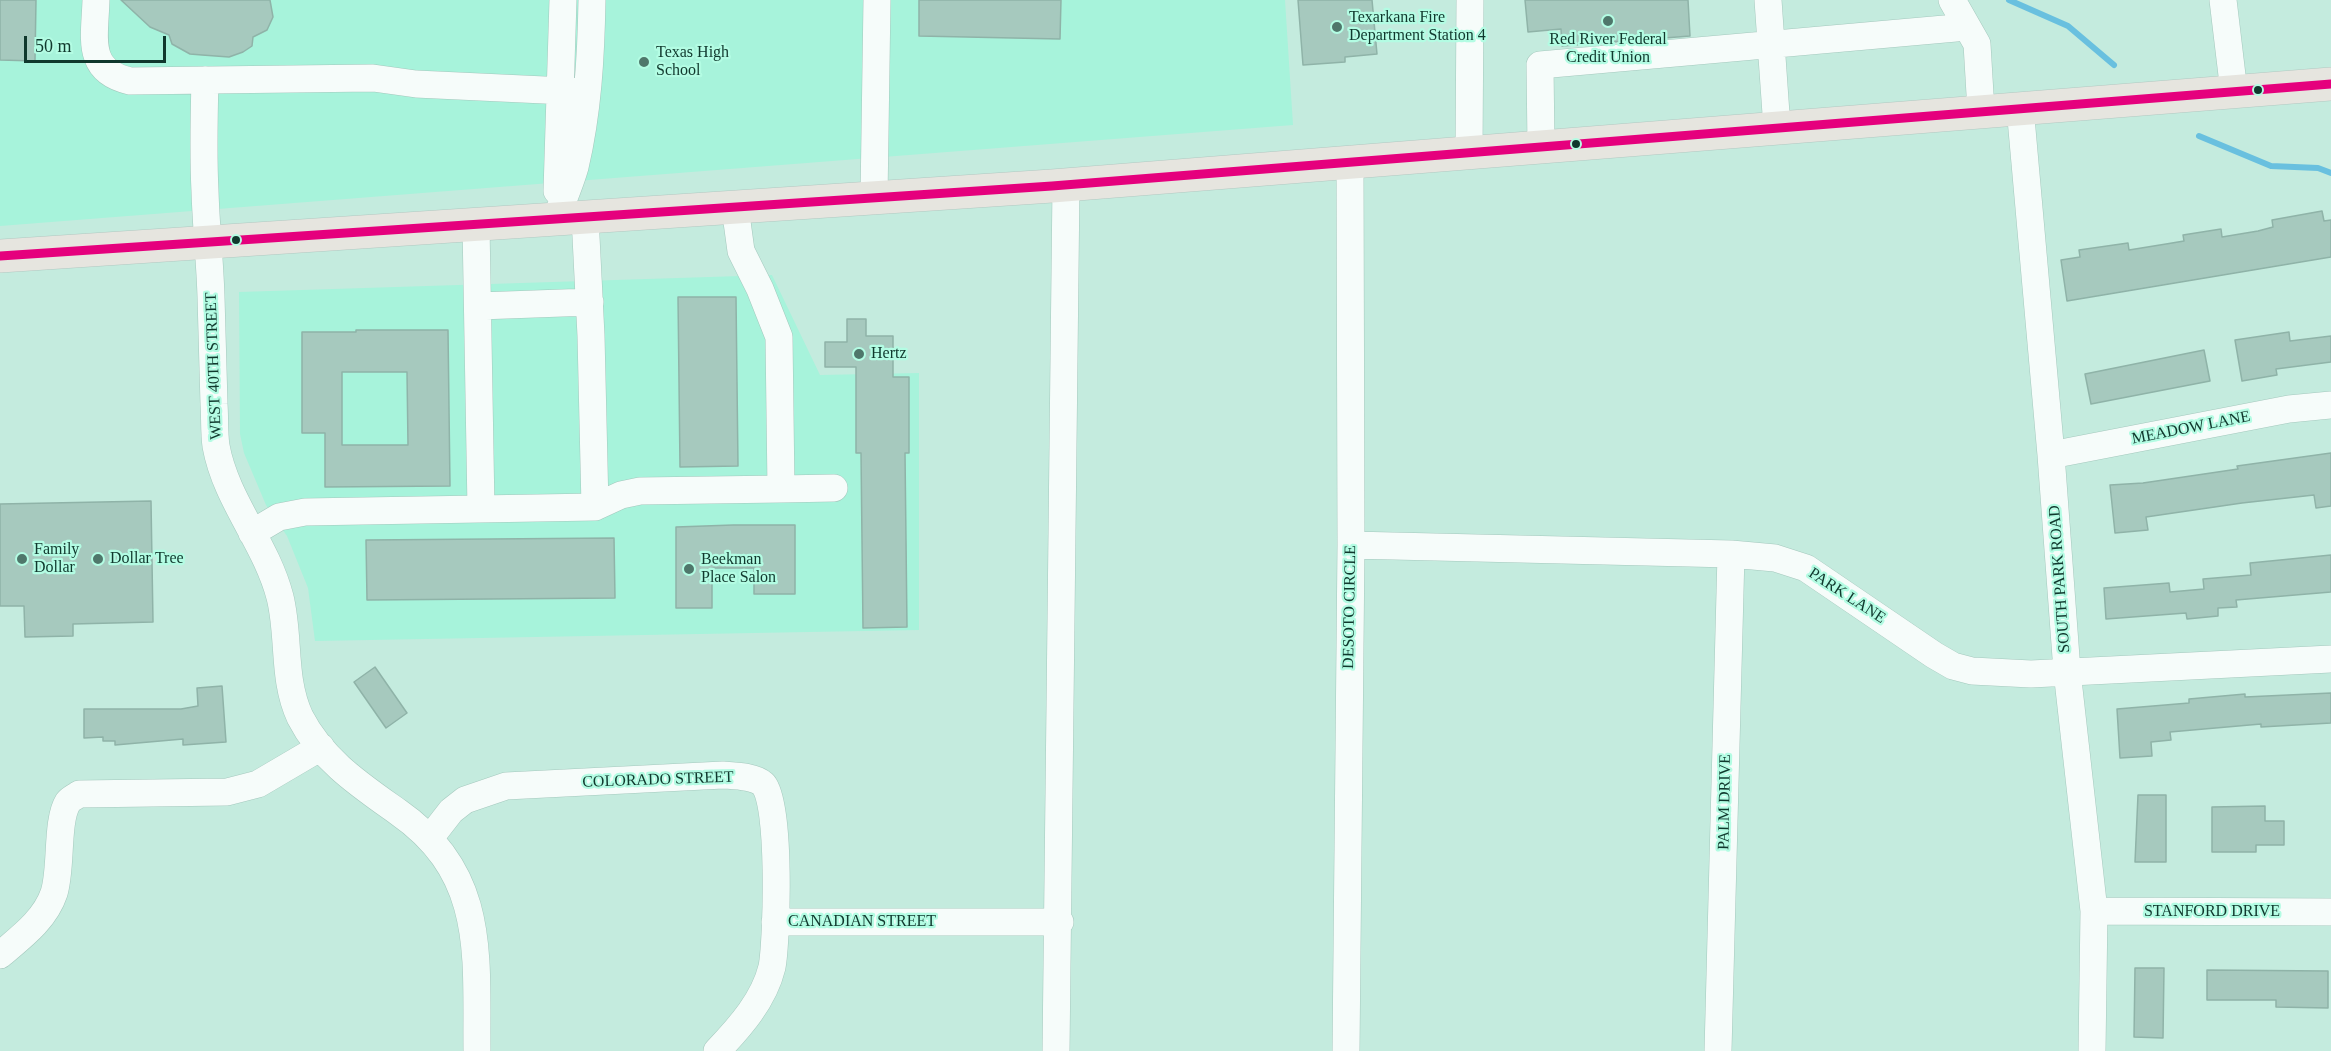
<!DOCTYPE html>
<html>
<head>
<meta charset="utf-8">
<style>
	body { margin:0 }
	#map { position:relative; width:2331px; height:1051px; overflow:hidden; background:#c4ebde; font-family:"Times New Roman",serif }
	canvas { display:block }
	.scale { position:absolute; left:24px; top:36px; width:142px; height:27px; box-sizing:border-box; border:3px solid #10382d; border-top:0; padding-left:8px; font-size:18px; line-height:21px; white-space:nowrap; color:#10382d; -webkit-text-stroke:4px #b3fce3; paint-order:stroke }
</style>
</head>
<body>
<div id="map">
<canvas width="2331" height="1051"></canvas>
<div class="scale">50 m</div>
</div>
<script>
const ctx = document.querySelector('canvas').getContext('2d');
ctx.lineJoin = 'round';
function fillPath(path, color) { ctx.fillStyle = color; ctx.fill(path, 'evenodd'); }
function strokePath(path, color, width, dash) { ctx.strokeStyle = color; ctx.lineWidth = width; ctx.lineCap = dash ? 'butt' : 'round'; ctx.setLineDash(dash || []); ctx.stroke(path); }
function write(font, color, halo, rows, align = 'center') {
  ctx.font = font + ' "Times New Roman",serif'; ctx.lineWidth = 4.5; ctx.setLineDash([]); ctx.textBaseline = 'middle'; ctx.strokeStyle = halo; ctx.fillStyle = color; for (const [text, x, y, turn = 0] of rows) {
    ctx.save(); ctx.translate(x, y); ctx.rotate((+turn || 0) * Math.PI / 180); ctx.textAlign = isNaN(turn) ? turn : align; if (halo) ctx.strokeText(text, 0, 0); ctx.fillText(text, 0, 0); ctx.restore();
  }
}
const built = new Path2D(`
	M0,0H1285L1293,125L0,226Z
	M772,275L820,375L919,373V630L315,641L308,588L287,536L266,505L244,453L240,434L239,292Z`);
const stream = new Path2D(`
	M2009,0L2068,26L2114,65
	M2199,136L2271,166L2318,168L2331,173`);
const building = new Path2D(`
	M0,0H36L35,61L0,60Z
	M121,0H270L273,17L267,30L253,37L252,46L243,52L229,57L202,55L190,54L172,44L169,35L150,27Z
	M919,0H1061L1060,39L919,36Z
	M1298,0H1372L1377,54L1345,57V62L1303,65Z
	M1525,0H1688L1690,36L1562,46L1561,29L1528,32Z
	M2322,211L2324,221L2331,220V257L2067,301L2061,260L2080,257L2079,250L2128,243L2129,250L2166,244L2184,241L2183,235L2221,229L2222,237L2258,231L2273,227L2272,220Z
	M678,297H736L738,466L680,467Z
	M847,319H866V336H893V377H909V453H905L907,627L863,628L861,453H856V367H825V342H847Z
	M356,330H448L450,486L325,487V433H302V332H356ZM342,372H407L408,445H342Z
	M2289,332L2290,341L2331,336V362L2276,369L2277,375L2242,381L2235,340Z
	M2204,350L2210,381L2091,404L2085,374Z
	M2331,453V506L2316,508L2314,495L2242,503L2146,517L2148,530L2115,533L2110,485L2143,483L2238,469L2237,466Z
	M151,501L153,622L73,624V636L25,637L24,606H0V504Z
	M733,525H795V594H754V568H712V608H676V527Z
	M614,538L615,598L367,600L366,540Z
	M2331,555V592L2236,600L2237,607L2218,608V616L2187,619L2186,613L2106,619L2104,588L2169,583L2170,592L2204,589L2203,579L2251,575L2250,563Z
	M375,667L407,713L386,728L354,682Z
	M222,686L226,742L183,745V739L115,745V741H103V737L84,738V709H181L198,706L197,688Z
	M2331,693V723L2261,727V724L2170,732L2171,740L2151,742L2152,756L2120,758L2117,709L2189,703V699L2245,694V697Z
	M2138,795H2166V862H2135Z
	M2265,806V821H2284V845H2256V852H2212V807Z
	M2135,968H2164L2163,1038L2134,1037Z
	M2207,970L2328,971V1008L2276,1007V1000H2207Z`);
const minor = new Path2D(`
	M96,0C95,37 85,71 130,81L373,78L416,84L587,92
	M1768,0L1777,128
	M1952,0L1977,44L1981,111
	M2223,0L2234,92
	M205,80C204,117 203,154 205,191C206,227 210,262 211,297C212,333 213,368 214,404C215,417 214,432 216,446C226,501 266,543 280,597C290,637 282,678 300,717C322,760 360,785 398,812C487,874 476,955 477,1051
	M2020,107L2051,455L2067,671L2094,911L2092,1051
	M1541,146L1540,65L1967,27
	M1469,153L1470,0
	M557,191L563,0
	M874,198L877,0
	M735,207L741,251L760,289L779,337L781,489L834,488
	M556,219C562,202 570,185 575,167C588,112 591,56 592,0
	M476,225L481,509
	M479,306L590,302
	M2051,455L2289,409L2331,405
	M595,507L621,495L640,491L781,489
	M252,533L279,517L305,512L595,507L591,336L585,217
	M1351,545L1731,554L1775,558L1806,568L1934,655L1953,666L1972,671L2031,674L2331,659
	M430,838L451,811L465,800L506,786L723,775C735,776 754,776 763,784C781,800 777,940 772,967C764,1000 740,1027 717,1051
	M2094,911L2331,912
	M775,922H1060
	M0,955C20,938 45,920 54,893C62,868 56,821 68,802C70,799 75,797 79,794L227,792L258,784L321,747
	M1056,1051L1066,185
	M1346,1051L1351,545L1350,163
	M1718,1051L1731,554`);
const major = new Path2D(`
	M0,256L1052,186L2331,84`);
const bus1 = new Path2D(`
	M0,256L1052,186L2331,84`);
const markers = [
	[1608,21,6,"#4f776b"],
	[1337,27,6,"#4f776b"],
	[644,62,6,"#4f776b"],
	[2258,90,5,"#10382d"],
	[1576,144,5,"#10382d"],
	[236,240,5,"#10382d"],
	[859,354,6,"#4f776b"],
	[22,559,6,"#4f776b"],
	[98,559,6,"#4f776b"],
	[689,569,6,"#4f776b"]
];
const poiNames = [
	["Texarkana Fire",1349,18],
	["Department Station 4",1349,36],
	["Red River Federal",1608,40,"center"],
	["Credit Union",1608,58,"center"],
	["Texas High",656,53],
	["School",656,71],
	["Hertz",871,354],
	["Family",34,550],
	["Dollar",34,568],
	["Dollar Tree",110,559],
	["Beekman",701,560],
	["Place Salon",701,578]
];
const streetNames = [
	["WEST 40TH STREET",214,366,-92],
	["MEADOW LANE",2191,428,-11],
	["SOUTH PARK ROAD",2060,579,-94],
	["PARK LANE",1847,596,33],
	["DESOTO CIRCLE",1350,607,-89],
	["COLORADO STREET",658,780,-2],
	["PALM DRIVE",1725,802,-89],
	["STANFORD DRIVE",2212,912],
	["CANADIAN STREET",862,922]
];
fillPath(built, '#a7f3db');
strokePath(stream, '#69c0df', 6);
fillPath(building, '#a6c9be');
strokePath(building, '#8fb3a8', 1.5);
strokePath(minor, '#a4c8bd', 28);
strokePath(major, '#b1c8c1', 34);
strokePath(minor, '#f6fcfa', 27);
strokePath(major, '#e6e5df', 33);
strokePath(bus1, '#e5007d', 9);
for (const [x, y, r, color] of markers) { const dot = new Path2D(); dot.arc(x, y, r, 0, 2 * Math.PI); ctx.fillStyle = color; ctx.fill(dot); strokePath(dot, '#b3fce3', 2); }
write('16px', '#10382d', '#b3fce3', poiNames, 'left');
write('16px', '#10382d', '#b3fce3', streetNames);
</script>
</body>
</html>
